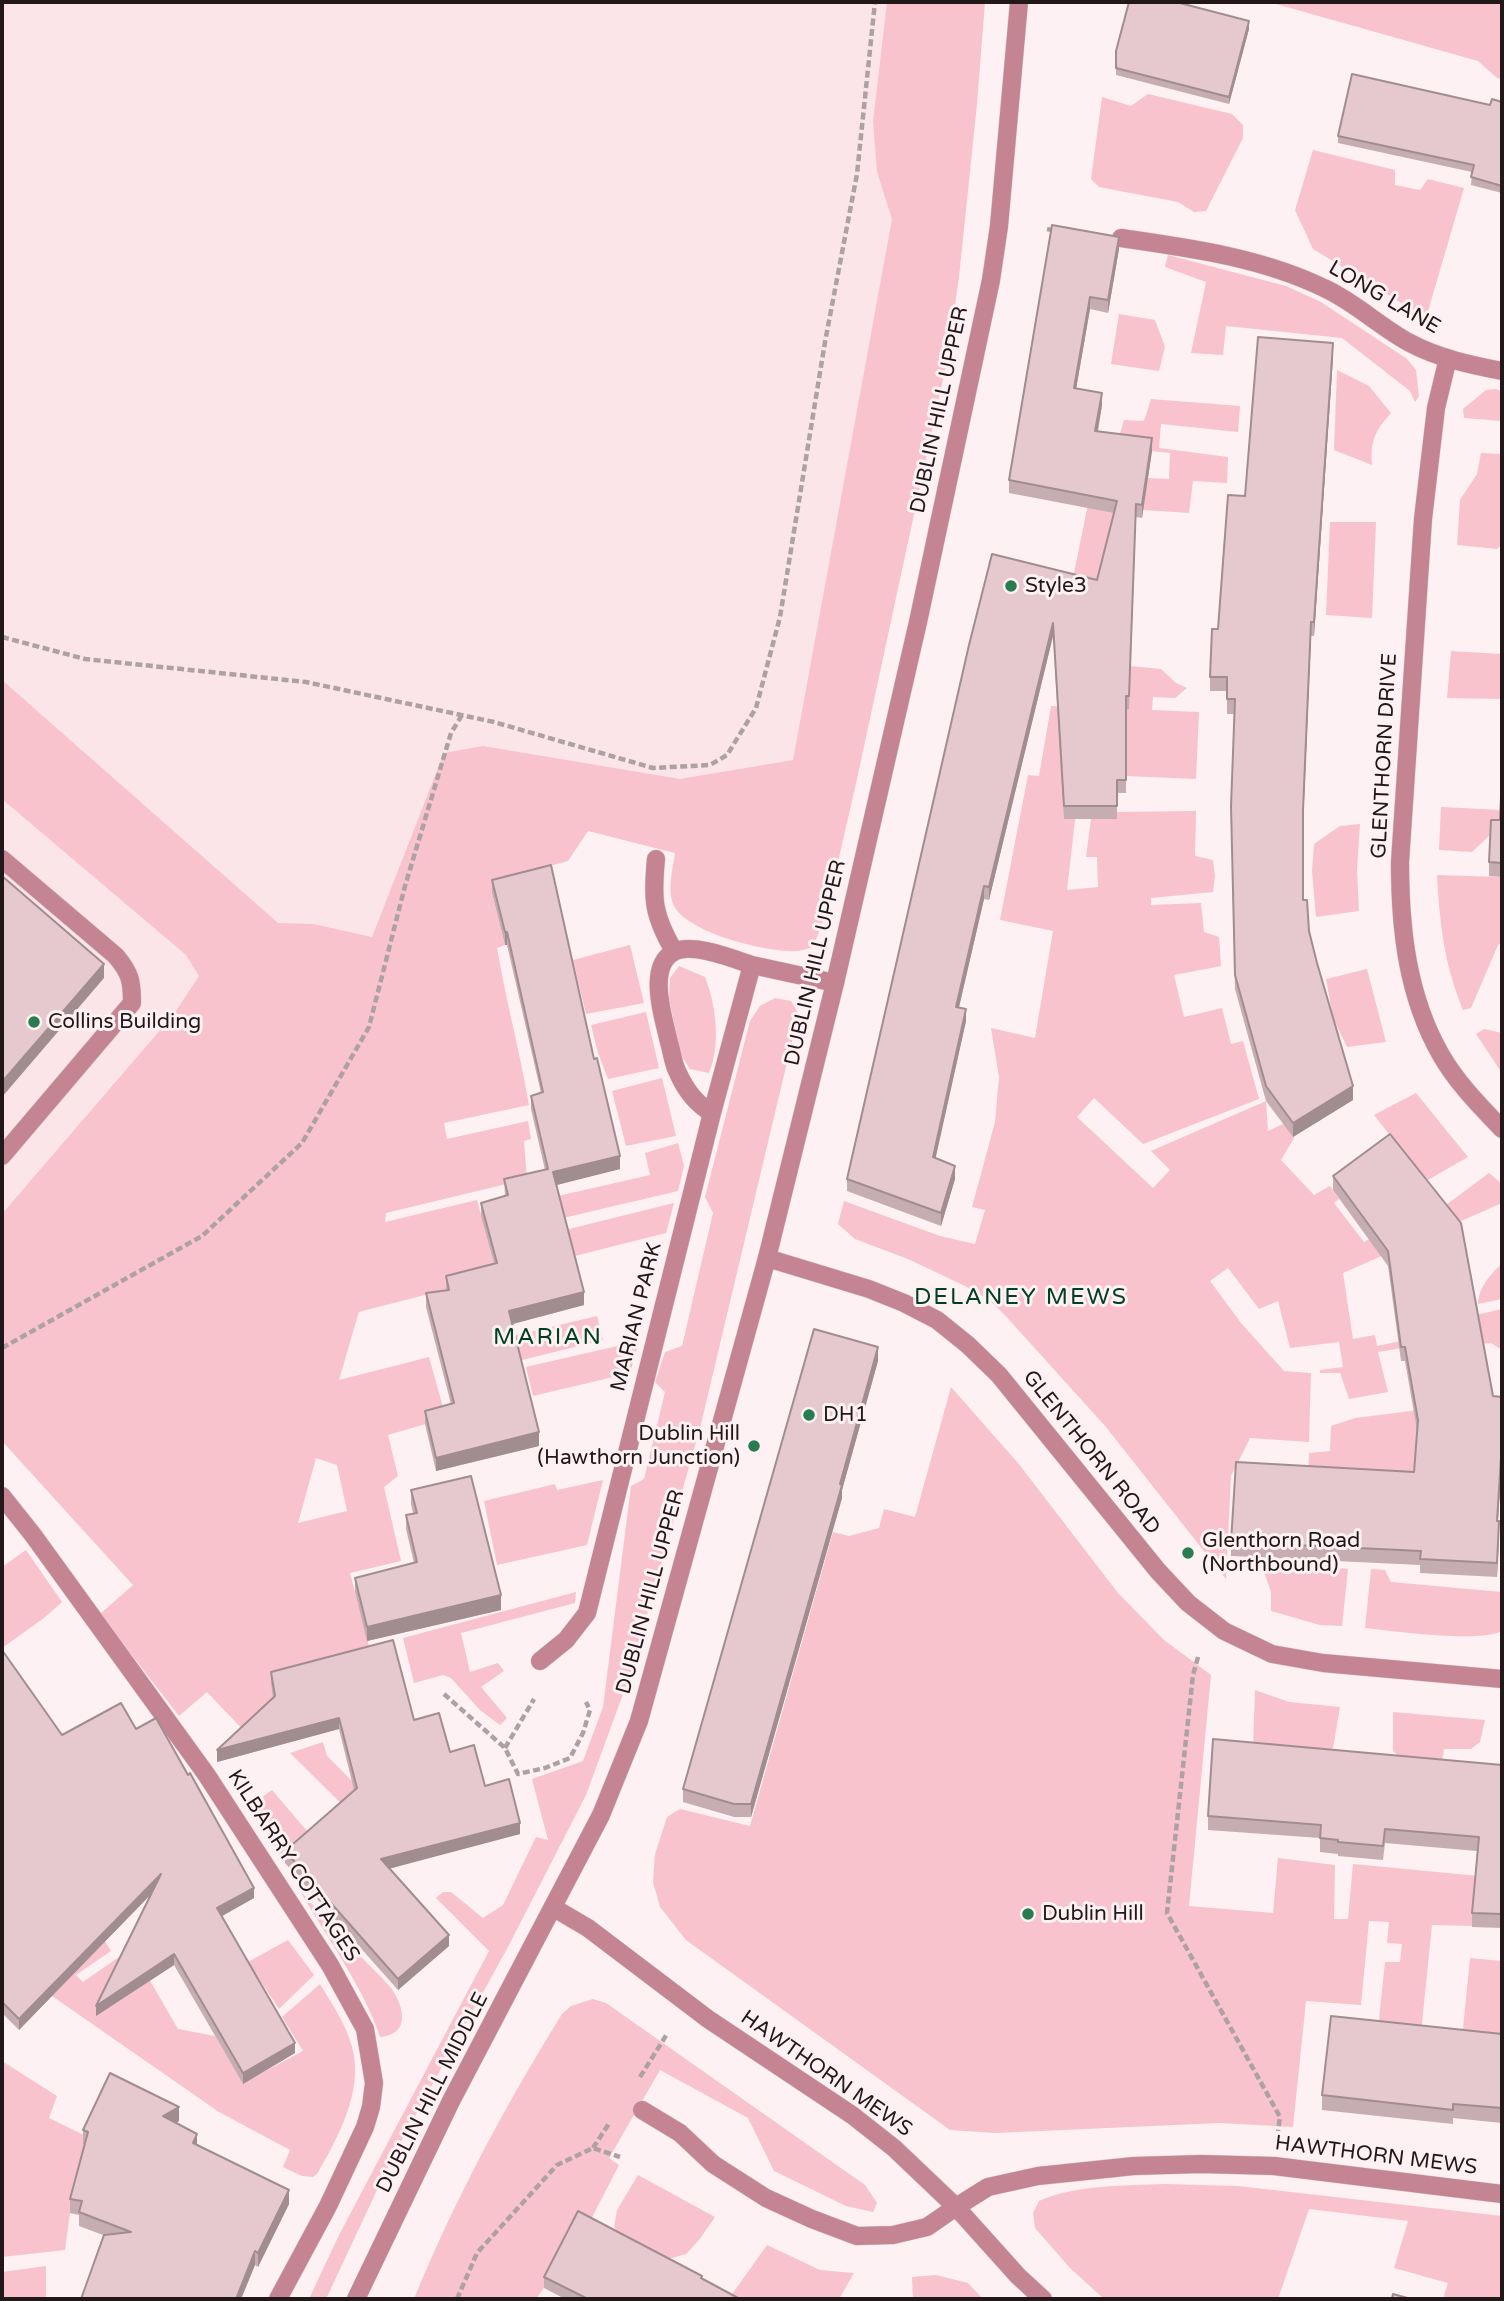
<!DOCTYPE html>
<html>
<head>
<meta charset="utf-8">
<style>
	body { margin:0 }
	#map { position:relative; width:1504px; height:2301px; overflow:hidden; background:#fdf1f3; font-family:"Varela Round",sans-serif }
	canvas { display:block }
	.frame { position:absolute; inset:0; border:4px solid #22181a; pointer-events:none }
</style>
</head>
<body>
<div id="map">
<canvas width="1504" height="2301"></canvas>
<div class="frame"></div>
</div>
<script>
const ctx = document.querySelector('canvas').getContext('2d');
ctx.lineJoin = 'round';
function fillPath(path, color) { ctx.fillStyle = color; ctx.fill(path, 'evenodd'); }
function strokePath(path, color, width, dash) { ctx.strokeStyle = color; ctx.lineWidth = width; ctx.lineCap = dash ? 'butt' : 'round'; ctx.setLineDash(dash || []); ctx.stroke(path); }
function write(font, color, halo, rows, align = 'center') {
  ctx.font = font + ' "Varela Round",sans-serif'; ctx.lineWidth = 6; ctx.setLineDash([]); ctx.textBaseline = 'middle'; ctx.strokeStyle = halo; ctx.fillStyle = color; for (const [text, x, y, turn = 0] of rows) {
    ctx.save(); ctx.translate(x, y); ctx.rotate((+turn || 0) * Math.PI / 180); ctx.textAlign = isNaN(turn) ? turn : align; if (halo) ctx.strokeText(text, 0, 0); ctx.fillText(text, 0, 0); ctx.restore();
  }
}
const built = new Path2D(`
	M2,2H975L901,172L772,876L500,809L245,1708L2,1441Z`);
const green = new Path2D(`
	M887,2H985L977,104L959,277L947,361L857,779L826,914L813,947C808,948 802,951 797,951C768,953 680,932 672,901C668,886 673,867 675,853L588,831L568,861L497,880L492,893L505,945L497,948C506,1001 520,1052 529,1105L444,1123L447,1139L528,1121L531,1139L524,1141L527,1179L386,1213L385,1222L477,1200L498,1276L359,1312L357,1318L339,1380L429,1357L446,1418L388,1435L398,1476L384,1487L401,1561L350,1573L369,1646L247,1734L207,1692L179,1716L100,1614L133,1585L2,1441V1214L174,1014L199,976L186,955L2,799V680L278,923L313,924L372,937L444,753L483,746L680,779L793,760L892,219L877,172L873,122ZM316,1458L337,1465L347,1511L298,1523Z
	M1269,2H1502V79L1497,78L1478,61Z
	M1148,94L1232,114L1243,125V138L1206,211L1194,212L1178,202L1099,187L1091,179L1102,97L1131,106Z
	M1313,150L1395,170V185L1420,190L1428,179L1464,188L1426,318L1313,249L1295,210Z
	M1168,255L1286,286L1321,302L1407,359L1416,370L1419,396L1415,402L1410,391L1342,338L1226,326L1223,355L1191,353L1206,282L1165,267Z
	M1119,314L1155,320L1165,347L1159,371L1111,364Z
	M1337,370L1369,386L1391,413C1375,430 1370,442 1372,465L1334,450Z
	M1495,389L1502,391V421L1464,418L1463,409L1486,390Z
	M1151,399L1240,406L1238,432L1161,424L1159,448L1228,457L1227,483L1193,481L1189,513L1143,510L1148,478L1169,479L1170,453L1116,447L1124,420L1144,421Z
	M1481,453L1502,454V545L1497,549L1457,545L1460,500L1477,474Z
	M1095,470L1129,476L1098,588L1064,622Z
	M1330,522H1376L1372,618L1326,615Z
	M1451,651L1502,654V699L1447,698Z
	M1130,666L1161,669L1176,683L1187,688L1175,698L1153,697L1152,710L1199,712L1196,779L1126,776L1078,794L1067,890L1098,887L1097,857H1086L1091,819H1117V812L1196,811L1195,856L1213,860L1215,876L1213,892L1151,898V905L1201,903L1204,932L1219,937L1221,966L1174,975L1184,1017L1222,1008L1231,1044L1243,1041L1259,1099L1143,1144L1094,1098L1077,1117L1153,1188L1170,1170L1151,1151L1266,1101L1268,1131L1285,1123L1294,1138L1281,1160L1314,1195L1330,1186L1339,1199L1334,1203L1364,1242L1369,1239L1380,1254L1489,1173L1502,1184V1203L1343,1273L1353,1339L1375,1335L1377,1346L1401,1341L1402,1348L1378,1352L1388,1392L1349,1399L1340,1373H1320V1370L1343,1367L1339,1342L1290,1348L1278,1301L1259,1309L1228,1268L1210,1281L1241,1323L1284,1371L1311,1373L1309,1442L1250,1438L1231,1476L1226,1579L1106,1427L1002,1312L989,1300L965,1286L908,1259L855,1239L838,1224L844,1201L940,1236L975,1244L985,1210L972,1207L995,1122L999,1077L991,1028L1035,1038L1053,931L1000,920L1028,775L1039,776L1051,706L1087,708Z
	M1441,807L1502,810V834H1491L1472,852L1439,850Z
	M1360,824L1357,870L1359,911L1316,917L1312,871L1314,844L1340,826Z
	M1437,875L1500,877L1502,886V942L1498,945L1471,1008L1463,1010C1444,963 1440,926 1437,875Z
	M630,945L644,1003L586,1014L573,960Z
	M679,966L705,977C716,1005 721,1044 709,1073L690,1069L681,1055L669,999L670,978Z
	M1367,969L1386,1042L1347,1047L1333,1018L1326,979Z
	M775,998L791,1001L798,1013L794,1033L700,1428L630,1675L586,1795L509,1945L392,2158L326,2299H309L339,2235L489,1951L436,1898L443,1892H451L483,1918L503,1905L536,1837L548,1840L532,1779L583,1761L603,1707L631,1486L644,1479L665,1392L655,1382L665,1352L682,1346L713,1213L705,1197L750,1021L760,1006Z
	M646,1012L659,1068L608,1079L598,1053L591,1025Z
	M1484,1029L1502,1033V1073L1476,1034Z
	M662,1078L676,1136L626,1146L612,1091Z
	M1416,1093L1468,1157L1426,1181L1374,1115Z
	M678,1143L684,1166L678,1191L563,1218L558,1196L650,1175L645,1153Z
	M674,1203L666,1233L571,1257L565,1230Z
	M1502,1263V1299L1478,1304C1479,1286 1490,1276 1502,1263Z
	M1502,1309V1350L1491,1343L1481,1344L1476,1315Z
	M597,1316L603,1340L518,1361L513,1336Z
	M639,1341L630,1373L533,1396L526,1367Z
	M951,1387L1018,1463L1118,1593L1164,1640L1211,1675L1189,1906L1273,1913L1278,1858L1335,1865L1334,1919H1348L1353,1864L1479,1876L1473,1926L1432,1925L1421,2033L1378,2029L1385,1962H1400L1402,1944L1387,1943L1389,1922L1369,1921L1361,2005L1306,2001L1293,2127L1220,2123L995,2133L950,2130L686,1940L660,1907L653,1882L655,1854L667,1817L680,1809L750,1826L833,1532L849,1536L879,1528L884,1509L915,1517Z
	M1419,1410L1413,1491L1308,1480L1309,1453L1330,1451L1331,1426L1355,1418Z
	M603,1480L587,1545L497,1565L484,1501L555,1484L557,1490Z
	M26,1550L62,1602L44,1618L2,1648V1567Z
	M1303,1555L1327,1556V1567L1348,1569L1342,1626L1320,1625L1271,1611V1592L1264,1572L1276,1566L1302,1570Z
	M1371,1569L1385,1570L1391,1582L1502,1592V1631C1480,1643 1393,1631 1365,1628Z
	M576,1592L575,1603L461,1633L470,1672L498,1663L504,1671L481,1687L507,1718L500,1725L480,1710L451,1678L443,1675L414,1683L403,1638Z
	M1255,1690L1289,1702L1340,1707L1333,1748L1324,1754L1253,1748Z
	M1393,1712L1485,1720L1480,1742L1471,1749H1444L1442,1764L1405,1762L1393,1751Z
	M323,1742L327,1756L355,1784L358,1820L290,1753Z
	M272,1790L307,1831L280,1855L254,1803Z
	M2,1845L102,1936L111,1951L76,1975L83,1982L122,1955H135L178,2029L215,2036L243,2083L303,2051L282,2017L320,1984C332,2004 346,2024 352,2047C364,2090 338,2138 317,2174L313,2177L302,2176L283,2167L290,2150L219,2112L52,1996L2,1895Z
	M300,1891C320,1912 340,1934 360,1956C370,1966 382,1977 391,1988C405,2007 410,2035 380,2037C364,1988 326,1936 300,1891Z
	M288,1940L314,1975L279,2009L248,1962Z
	M1470,1958L1502,1961V2044L1462,2039Z
	M593,1999L606,2003L865,2185L877,2203L873,2212L846,2206L774,2171L748,2118L660,2070L609,2158L619,2165L587,2227L536,2299H414C455,2199 505,2106 562,2014L571,2006Z
	M2,2061L57,2096L49,2118L86,2136L103,2154L77,2187L70,2213L65,2250L2,2257Z
	M638,2175L715,2217L699,2240L686,2254L668,2259L625,2241L614,2227L617,2210Z
	M1166,2184L1238,2186L1502,2216V2299H1443L1448,2283L1394,2268L1408,2221L1309,2209L1278,2299H1104L1070,2268L1035,2228L1033,2213L1039,2201C1078,2184 1124,2186 1166,2184Z
	M767,2245L820,2270L854,2273L839,2299H735L730,2297Z
	M46,2266V2299H2V2272Z
	M936,2275L968,2283L983,2299H913L912,2277Z`);
const path = new Path2D(`
	M1047,229L1057,231
	M2,637L85,659L306,682L494,722L653,768L710,765L727,755L756,708L780,617L825,342L857,174L875,2
	M2,1348L202,1236L302,1143L369,1027L405,886L451,733L462,715
	M1198,1657L1193,1675L1167,1913L1280,2117L1278,2131
	M444,1694L505,1748L518,1774L545,1768L570,1758L583,1733L590,1710L586,1702
	M505,1748L534,1699
	M640,2077L667,2034
	M593,2148L610,2122
	M457,2299L477,2253L557,2165L593,2148L620,2157`);
const service = new Path2D(`
	M2,859L116,956C130,973 132,980 132,1003L2,1156`);
const minor = new Path2D(`
	M1121,238C1189,248 1260,257 1324,288C1355,302 1380,327 1410,343C1438,358 1471,365 1502,371
	M1448,358L1436,408L1423,519L1400,862C1400,928 1407,996 1441,1055C1457,1083 1480,1106 1502,1129
	M656,859C652,899 653,915 674,951
	M752,965L835,983
	M767,1258L869,1289L904,1303L937,1320L968,1345L999,1375L1158,1571L1188,1603L1224,1631L1272,1654L1323,1663L1502,1679
	M2,1496L33,1535L206,1774L330,1965L365,2029L374,2083L371,2107L365,2127L328,2206L278,2299
	M540,1661L566,1640L587,1613L712,1113C696,1104 686,1091 678,1073C673,1064 672,1052 669,1042C664,1020 646,966 674,952C692,942 734,959 752,965L712,1113
	M554,1908L588,1928L708,2019L852,2115L894,2148L956,2207L988,2187L1038,2176L1134,2166L1201,2164L1274,2166L1502,2194
	M642,2110L680,2133L713,2164L766,2198L812,2219L857,2236L893,2235L927,2227L956,2207L1018,2276L1043,2299`);
const tertiary = new Path2D(`
	M356,2299L451,2101L601,1815L639,1721L767,1258L835,983L918,622L991,280L999,226L1019,2`);
const wall = new Path2D(`
	M1129,2H1178L1249,29L1229,104L1116,75V51Z
	M1502,102V193L1471,185L1472,172L1338,143V136Z
	M1052,225L1119,249L1108,313L1090,309L1076,389L1102,405L1098,432L1152,451L1142,518L1136,517L1129,709H1126V793H1117V819H1064L1053,636L989,900L984,899L959,1007L966,1021L935,1158L955,1179L941,1226L847,1191V1179L969,645L1097,580L1114,513L1009,493V480Z
	M1333,357L1314,636H1311L1303,823V900L1309,931L1353,1100L1293,1137L1266,1101L1235,989L1231,821L1234,714H1227V691H1210V677L1218,629L1245,496Z
	M1502,774V877L1489,876V862L1500,820Z
	M492,880L594,1059L620,1169L556,1185L584,1305L512,1324L539,1446L436,1471L425,1424V1411L451,1404L426,1307V1293L446,1290V1276L494,1263L481,1216V1203L505,1196L504,1179L545,1170L531,1109V1096L541,1093L507,945H505L492,893Z
	M1333,1176L1493,1396L1502,1397V1456L1498,1521L1499,1535L1497,1577L1420,1573V1565L1231,1556V1542L1414,1472L1417,1430L1405,1361H1401L1388,1266L1333,1190Z
	M878,1361L842,1490V1498L751,1817H734L683,1802V1789Z
	M411,1490L501,1610L367,1641L355,1592V1578L414,1563L406,1529V1515L413,1513L411,1504Z
	M2,1650L62,1735L136,1729L254,1898L221,1916L295,2053L243,2084L174,1965L96,2016L150,1895L19,2030L2,2013Z
	M271,1672L414,1720L450,1752L485,1786L520,1834L389,1868L449,1946L398,1990L285,1863V1851L354,1790L339,1729L217,1762L273,1698L271,1683Z
	M1502,1765V1928L1472,1927V1913L1477,1851L1385,1843L1383,1860L1338,1856V1854L1320,1852V1838L1208,1830V1816Z
	M1502,2034V2123L1453,2118V2124L1322,2110V2095Z
	M179,2121L176,2123L197,2145L289,2204L258,2267L255,2265L241,2299H81L103,2235L79,2226V2215L70,2213V2199L84,2144H83V2130Z
	M544,2277L702,2278L740,2299H565L544,2288Z`);
const shadedWall = new Path2D(`
	M1249,21V29L1229,104V97Z
	M1119,237V249L1108,313V300Z
	M1090,297V309L1074,401V388Z
	M1333,343V357L1314,636V622Z
	M1102,393V405L1095,444V431Z
	M1152,438V451L1142,518V505Z
	M1311,622V636L1303,825V810Z
	M1053,623V636L989,900V887Z
	M984,886V899L956,1020V1007Z
	M505,932H507V945H505Z
	M104,964V978L2,1097V1082Z
	M966,1009V1021L933,1170V1157Z
	M1353,1086V1100L1293,1137V1123Z
	M620,1156V1169L553,1186V1172Z
	M955,1166V1179L941,1226V1213Z
	M584,1292V1305L509,1325V1311Z
	M878,1347V1361L842,1490V1498L751,1817V1804Z
	M539,1432V1446L436,1471V1458Z
	M1502,1441V1456L1497,1535V1521Z
	M1499,1521V1535L1497,1577V1563Z
	M501,1595V1610L367,1641V1627Z
	M339,1718V1729L217,1762V1750Z
	M520,1823V1834L381,1871V1859Z
	M161,1874V1884L19,2030V2019Z
	M254,1888V1898L217,1919V1908Z
	M449,1935V1946L398,1990V1979Z
	M174,1954V1965L96,2016V2006Z
	M295,2043V2053L243,2084V2073Z
	M179,2107V2121L163,2130V2116Z
	M197,2134V2148L193,2143Z
	M289,2190V2204L258,2267V2253Z
	M255,2251V2265L241,2299H236Z`);
const building = new Path2D(`
	M1129,2H1176L1249,21L1229,97L1116,68V51Z
	M1352,74L1490,105L1492,99L1502,102V186L1471,177L1474,165L1338,136Z
	M1052,225L1119,237L1108,300L1090,297L1074,388L1102,393L1095,431L1152,438L1142,505L1136,504L1129,696H1126V780H1117V806H1064L1053,623L989,887L984,886L956,1007L966,1009L933,1157L955,1166L941,1213L847,1179L969,645L992,554L1097,580L1117,501L1009,480Z
	M1258,337L1333,343L1314,622H1311L1303,810V900H1307L1309,931L1317,963L1353,1086L1293,1123L1266,1086L1235,975L1231,806L1235,699H1227V677H1210L1212,629H1218L1228,495L1245,496Z
	M1502,774V863L1489,862L1491,820H1500Z
	M551,865L594,1059L597,1058L620,1156L553,1172L584,1292L509,1311L539,1432L436,1458L425,1411L454,1403L426,1293L449,1290L446,1276L497,1263L481,1203L508,1195L504,1179L548,1169L531,1096L543,1092L507,932H505L492,880Z
	M2,876L104,964L2,1082Z
	M1390,1134L1461,1223L1493,1396L1502,1397V1441L1497,1521H1499L1497,1563L1420,1559L1421,1551L1231,1542L1236,1462L1414,1472L1418,1420L1405,1347H1401L1388,1251L1333,1176Z
	M814,1329L878,1347L840,1484L842,1485L751,1804H734L683,1789Z
	M471,1476L501,1595L367,1627L355,1578L417,1562L406,1515L417,1513L411,1490Z
	M393,1640L414,1720L439,1713L450,1752L474,1745L485,1786L509,1779L520,1823L381,1859L449,1935L398,1979L285,1851L357,1788L339,1718L217,1750L275,1696L271,1672Z
	M2,1650L62,1735L121,1703L136,1729L156,1718L188,1775L190,1773L254,1888L217,1908L295,2043L243,2073L174,1954L96,2006L161,1874L19,2019L2,2002Z
	M1213,1739L1502,1765V1914L1472,1913L1479,1837L1385,1829L1383,1846L1338,1842V1840L1320,1838L1321,1825L1208,1816Z
	M1331,2016L1502,2034V2108L1453,2104V2110L1322,2095Z
	M110,2073L179,2107L163,2116L197,2134L193,2143L289,2190L258,2253L255,2251L236,2299H81L104,2235L131,2232L79,2212L82,2201L70,2199L88,2132L83,2130Z
	M578,2211L702,2276L701,2278L740,2299H588L544,2277Z
	M1393,2294L1411,2299H1392Z`);
const markers = [
	[1011,586,7,"#287c4f"],
	[34,1022,7,"#287c4f"],
	[809,1415,7,"#287c4f"],
	[754,1446,7,"#287c4f"],
	[1188,1553,7,"#287c4f"],
	[1028,1914,7,"#287c4f"]
];
const streetNames = [
	["LONG LANE",1384,298,30],
	["DUBLIN HILL UPPER",940,410,-78],
	["GLENTHORN DRIVE",1385,756,-87],
	["DUBLIN HILL UPPER",816,963,-77],
	["MARIAN PARK",637,1317,-76],
	["GLENTHORN ROAD",1091,1453,51],
	["DUBLIN HILL UPPER",651,1592,-75],
	["KILBARRY COTTAGES",293,1866,57],
	["HAWTHORN MEWS",826,2074,35],
	["DUBLIN HILL MIDDLE",433,2093,-63],
	["HAWTHORN MEWS",1376,2156,7]
];
const poiNames = [
	["Style3",1025,586],
	["Collins Building",48,1022],
	["DH1",823,1415],
	["Dublin Hill",740,1434,"right"],
	["(Hawthorn Junction)",740,1458,"right"],
	["Glenthorn Road",1202,1541],
	["(Northbound)",1202,1565],
	["Dublin Hill",1042,1914]
];
const neighbourhoodNames = [
	["DELANEY MEWS",1021,1298],
	["MARIAN",548,1338]
];
fillPath(built, '#fce5e9');
fillPath(green, '#f8c3cd');
strokePath(service, '#daced0', 19);
strokePath(minor, '#daced0', 19);
strokePath(tertiary, '#daced0', 19);
strokePath(path, '#ada1a3', 4.5, [7, 3.5]);
strokePath(service, '#c48492', 18);
strokePath(minor, '#c48492', 18);
strokePath(tertiary, '#c48492', 18);
fillPath(wall, '#c6adb1');
fillPath(shadedWall, '#a18d90');
fillPath(building, '#e6c9ce');
strokePath(building, '#a18d90', 2);
for (const [x, y, r, color] of markers) { const dot = new Path2D(); dot.arc(x, y, r, 0, 2 * Math.PI); ctx.fillStyle = color; ctx.fill(dot); strokePath(dot, '#fdf1f3', 2.5); }
write('21px', '#22181a', '#fdf1f3', streetNames);
write('21px', '#22181a', '#fdf1f3', poiNames, 'left');
ctx.letterSpacing = '2px';
write('23px', '#004022', '#fdf1f3', neighbourhoodNames);
ctx.letterSpacing = '0px';
</script>
</body>
</html>
